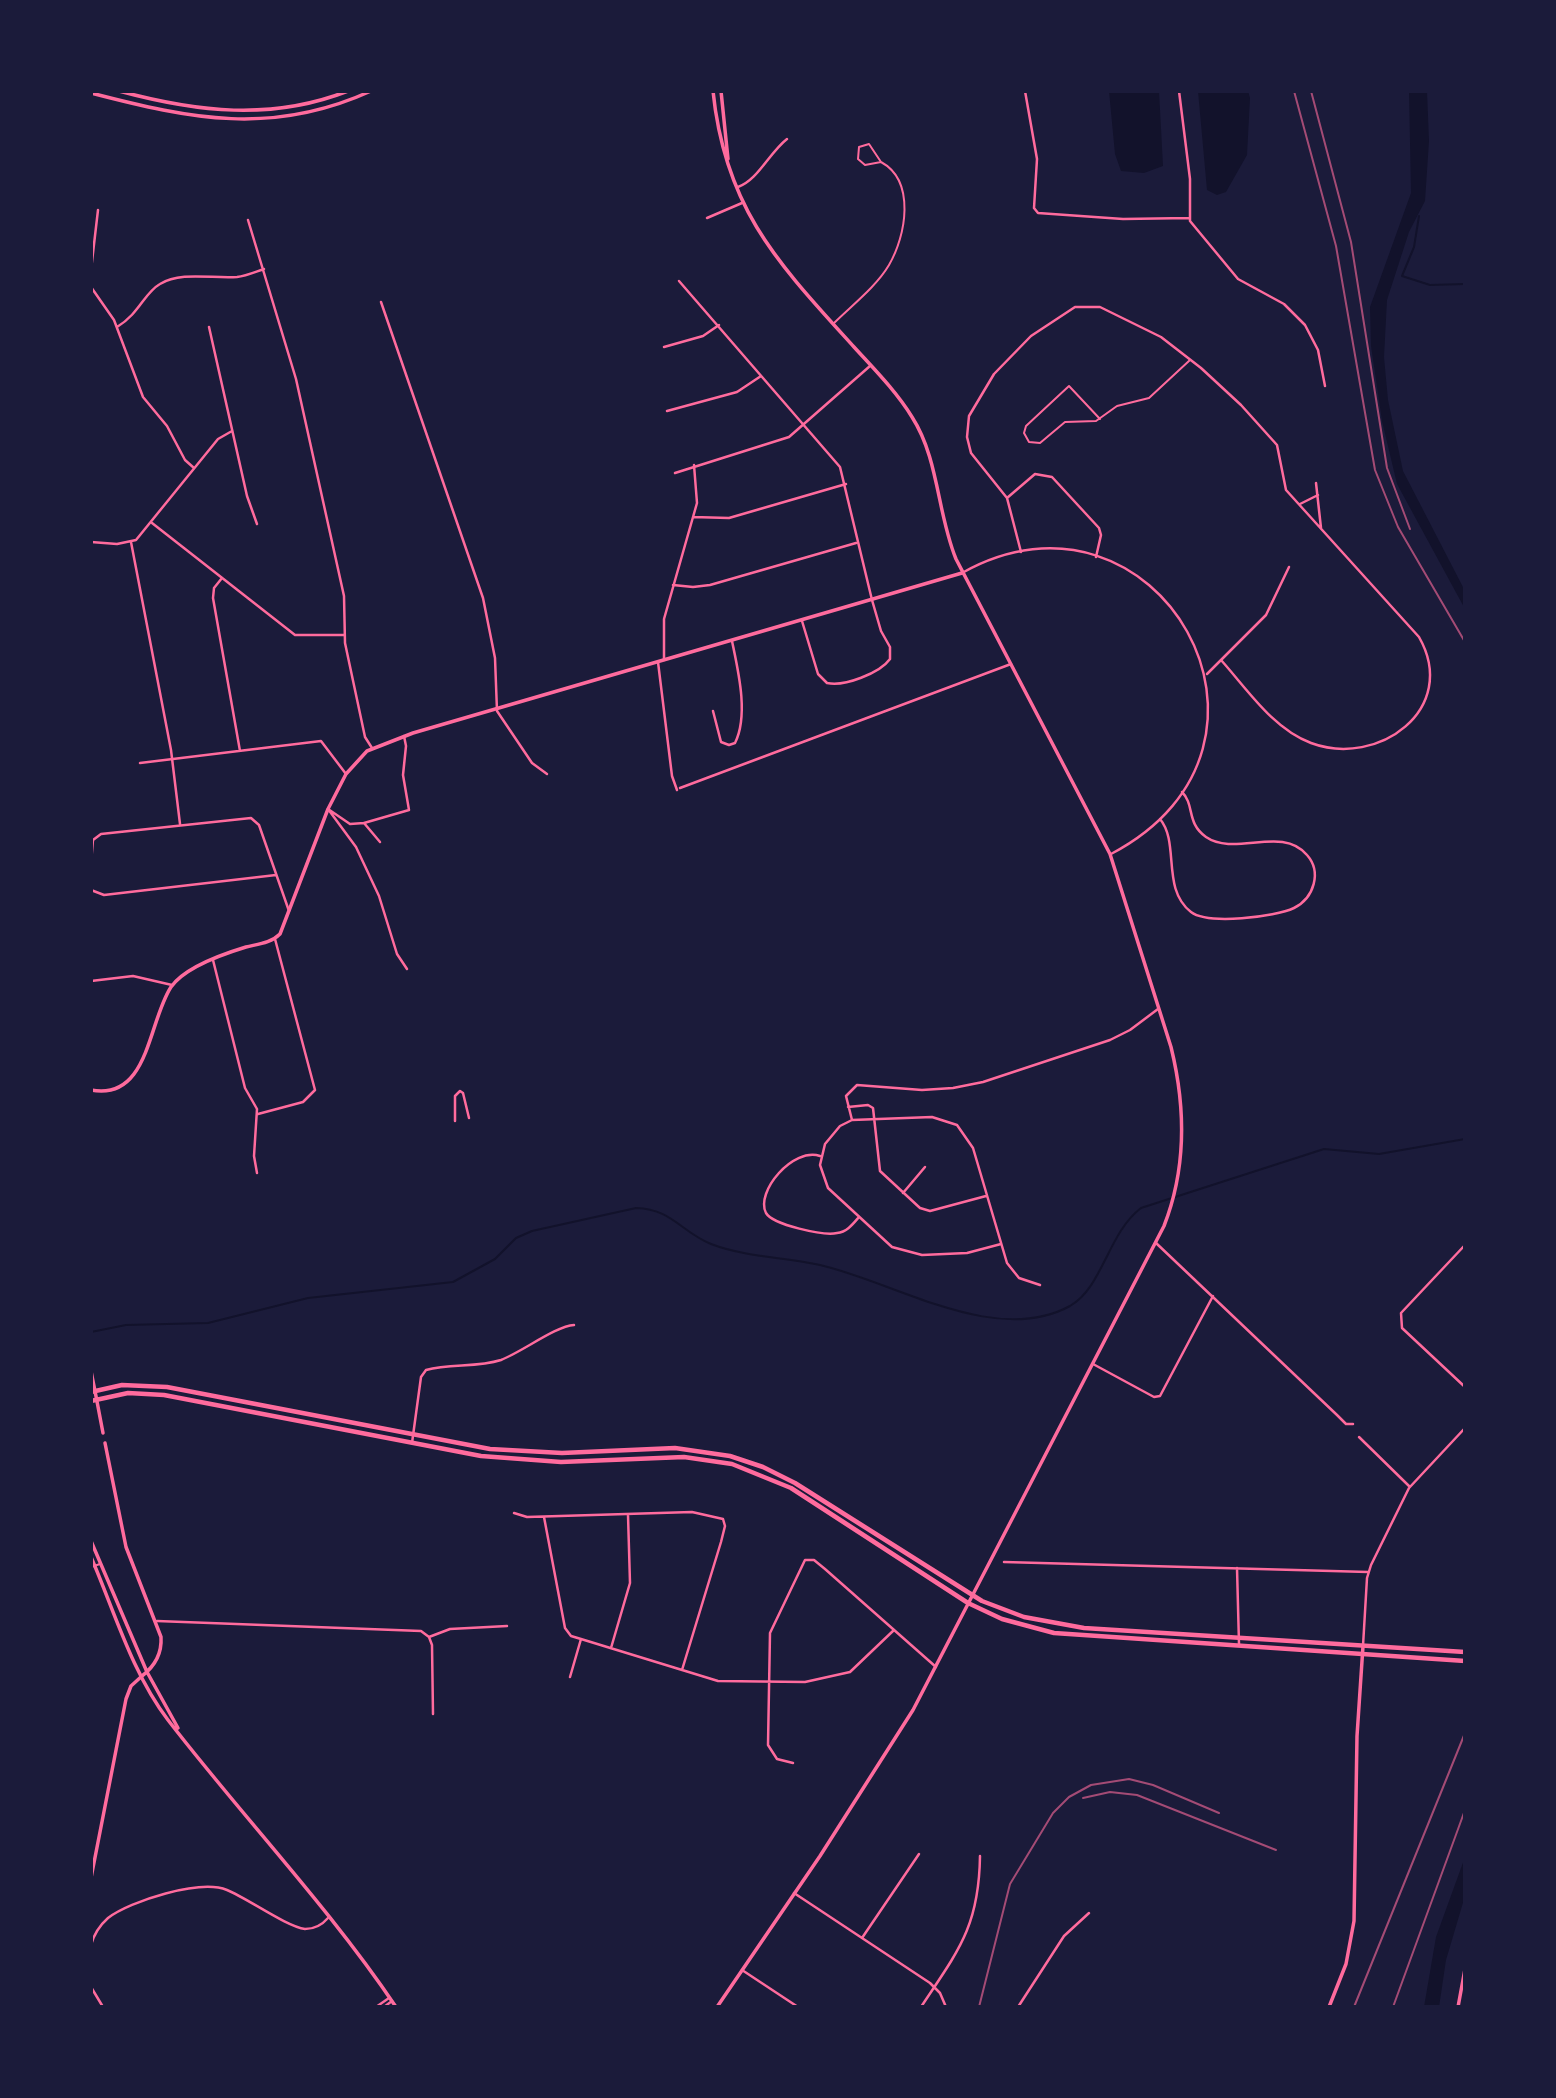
<!DOCTYPE html>
<html>
<head>
<meta charset="utf-8">
<style>
	body { margin:0 }
	#map { position:relative; width:1556px; height:2098px; overflow:hidden; background:#1b1b3a; font-family:"Archivo Narrow",sans-serif }
	canvas { display:block }
	.frame { position:absolute; inset:0; border:93px solid #1b1b3a; pointer-events:none }
</style>
</head>
<body>
<div id="map">
<canvas width="1556" height="2098"></canvas>
<div class="frame"></div>
</div>
<script>
const ctx = document.querySelector('canvas').getContext('2d');
ctx.lineJoin = 'round';
function fillPath(path, color) { ctx.fillStyle = color; ctx.fill(path, 'evenodd'); }
function strokePath(path, color, width, dash) { ctx.strokeStyle = color; ctx.lineWidth = width; ctx.lineCap = dash ? 'butt' : 'round'; ctx.setLineDash(dash || []); ctx.stroke(path); }
const water = new Path2D(`
	M1109,91H1159L1163,166L1144,173L1121,171L1115,154Z
	M1198,91H1248L1250,98L1247,155L1226,192L1217,195L1207,190Z
	M1409,91H1427L1429,141L1425,201L1409,232L1387,300L1384,357L1388,400L1403,471L1465,591V609L1397,484L1382,421L1371,346L1370,307L1411,193Z
	M1465,1857V1896L1446,1960L1439,2007H1424L1436,1937Z`);
const stream = new Path2D(`
	M1419,216L1414,247L1402,276L1430,285L1465,284
	M91,1332L126,1325L208,1323L308,1298L453,1282L495,1259L516,1238L532,1231L636,1208C672,1209 681,1232 711,1244C745,1257 784,1257 820,1265C895,1282 995,1347 1070,1306C1103,1287 1108,1233 1141,1208L1324,1149L1379,1154L1465,1139`);
const service = new Path2D(`
	M869,144L881,162L865,165L858,159L859,147Z
	M833,324C851,306 876,287 889,265C906,236 916,181 881,162
	M1100,419L1069,386L1026,426L1024,433L1029,442L1040,443L1065,422L1096,421L1117,406L1149,398L1190,360
	M91,1567L100,1564`);
const minor = new Path2D(`
	M1025,91L1037,159L1034,208L1038,213L1123,219L1189,218
	M1179,91L1190,179V221L1238,279L1284,304L1305,325L1318,350L1325,386
	M738,187C758,180 769,153 787,139
	M707,218L742,203
	M248,220L296,379L344,596L345,643L365,737L372,748
	M91,270L98,210
	M679,281L840,467L872,600L881,631L890,647V659C880,673 844,687 827,683L818,674L802,621
	M91,287L114,320L143,397L167,426L185,460L194,468
	M381,302L483,598L495,658L497,711L532,763L547,774
	M117,327C140,313 144,293 160,284C181,271 213,279 237,277C246,276 255,272 264,269
	M209,327L247,496L257,524
	M664,347L703,336L719,325
	M667,411L737,392L761,376
	M675,473L789,437L870,366
	M1316,483L1321,528
	M1007,498L1035,474L1052,477L1099,528L1101,535L1096,557
	M1300,504L1318,495
	M693,517L729,518L846,484
	M152,523L295,635H344
	M91,542L117,544L136,540L218,439L232,431
	M131,542L171,750L180,824
	M1021,552L1007,498L971,453L967,437L969,416L994,374L1031,336L1075,307H1100L1161,337L1201,368L1241,405L1277,445L1286,490L1419,637C1460,709 1378,768 1311,743C1273,729 1247,689 1221,660
	M962,573C1156,464 1319,745 1111,854
	M222,578L214,588L213,598L240,751
	M673,585L693,587L710,585L856,543
	M664,660V619L697,503L694,465
	M658,662L672,776L677,790
	M1207,674L1266,615L1289,567
	M713,711L721,742L729,745L735,743C749,715 738,670 732,641
	M140,763L321,741L346,774
	M680,788L1011,664
	M328,809L356,847L379,896L397,954L407,969
	M328,809L350,824L364,823L380,842
	M1160,819C1180,843 1161,889 1191,912C1208,925 1275,917 1294,908C1314,898 1322,872 1307,855C1282,825 1235,857 1206,837C1186,823 1195,805 1182,792
	M364,823L409,810L403,775L406,746L404,736
	M91,863L93,840L101,834L251,818L259,825L289,911
	M91,890L104,895L276,875
	M213,960L245,1088L257,1109L254,1156L257,1173
	M91,981L133,976L172,985
	M848,1107L868,1105L873,1108L880,1171L920,1208L930,1211L986,1196
	M258,1114L303,1102L315,1090L275,939
	M852,1120L846,1096L857,1085L922,1090L953,1088L983,1082L1110,1040L1130,1030L1158,1009
	M455,1121V1096L460,1091L463,1093L469,1118
	M820,1156C793,1147 755,1192 766,1213C773,1225 824,1236 837,1233C847,1232 853,1224 859,1217
	M903,1193L925,1167
	M1156,1243L1337,1415L1346,1424H1353
	M1001,1244L967,1253L922,1255L892,1247L828,1188L820,1165L825,1144L840,1126L852,1120L932,1117L957,1125L973,1148L1007,1263L1019,1278L1040,1285
	M1465,1245L1401,1313L1402,1328L1465,1387
	M1093,1364L1154,1397L1160,1396L1213,1296
	M1359,1437L1409,1486
	M412,1443L421,1377L426,1370C450,1363 476,1368 501,1360C522,1352 556,1326 574,1325
	M514,1513L527,1517L692,1512L723,1519L725,1526L721,1542L682,1670
	M544,1517L565,1628L571,1636L581,1639L718,1681L805,1682L850,1672L894,1630
	M1004,1562L1368,1572
	M1237,1568L1239,1644
	M157,1621L421,1631L429,1637L432,1645L433,1714
	M429,1637L450,1629L507,1626
	M1363,1646L1367,1578L1371,1565L1409,1488L1465,1428
	M611,1648L630,1583L628,1515
	M570,1677L581,1639
	M793,1763L777,1759L768,1745L770,1633L805,1560H814L825,1569L936,1667
	M794,1893L930,1983L940,1993L946,2007
	M862,1938L919,1854
	M91,1945C94,1934 99,1926 108,1918C130,1901 200,1879 227,1890C247,1898 287,1927 305,1929C315,1929 322,1925 328,1918
	M742,1970L798,2007
	M91,1987L103,2007
	M376,2007L389,1998
	M384,2007L392,2001
	M921,2007C958,1951 979,1927 980,1856
	M1018,2007L1064,1936L1089,1913`);
const tertiary = new Path2D(`
	M91,1090C149,1101 148,1022 171,987C185,967 223,954 246,947C258,944 271,943 280,934L328,809L346,774L367,751L413,733L962,573
	M91,1371L95,1391
	M91,1878L126,1699L131,1686L142,1676
	M1329,2007L1346,1964L1354,1921L1357,1736L1363,1646
	M1458,2007L1465,1969`);
const secondary = new Path2D(`
	M119,91C197,112 271,121 348,91
	M713,91C725,209 778,263 854,347C874,369 896,391 912,417C939,459 937,513 956,559L1110,854L1171,1047C1186,1108 1187,1167 1164,1226L913,1710L820,1856L717,2007
	M721,91L728,159
	M91,93C191,119 272,136 371,91
	M95,1391L103,1433
	M105,1443L126,1547L161,1637C162,1653 155,1666 142,1676
	M91,1541L147,1672L178,1728
	M91,1557C114,1610 132,1673 168,1720C242,1816 328,1906 396,2007`);
const primary = new Path2D(`
	M91,1392L122,1385L167,1387L490,1449L562,1453L675,1448L730,1456L763,1467L795,1483L982,1601L1024,1617L1084,1628L1465,1652
	M91,1401L128,1393L164,1395L481,1456L561,1462L684,1457L732,1464L791,1488L968,1603L1002,1619L1054,1633L1465,1661`);
const rail = new Path2D(`
	M1294,91L1336,246L1375,470L1398,527L1465,642
	M1311,91L1351,242L1387,468L1410,529
	M1083,1798L1110,1792L1137,1795L1276,1850
	M979,2007L1010,1884L1053,1813L1069,1797L1091,1785L1129,1779L1153,1785L1219,1813
	M1354,2007L1465,1733
	M1393,2007L1465,1810`);
fillPath(water, '#12122b');
strokePath(stream, '#12122b', 2);
strokePath(service, '#ff6b9d', 2);
strokePath(minor, '#ff6b9d', 2.5);
strokePath(tertiary, '#ff6b9d', 3.5);
strokePath(secondary, '#ff6b9d', 3.5);
strokePath(primary, '#ff6b9d', 4.5);
strokePath(rail, '#a44b75', 2);
</script>
</body>
</html>
